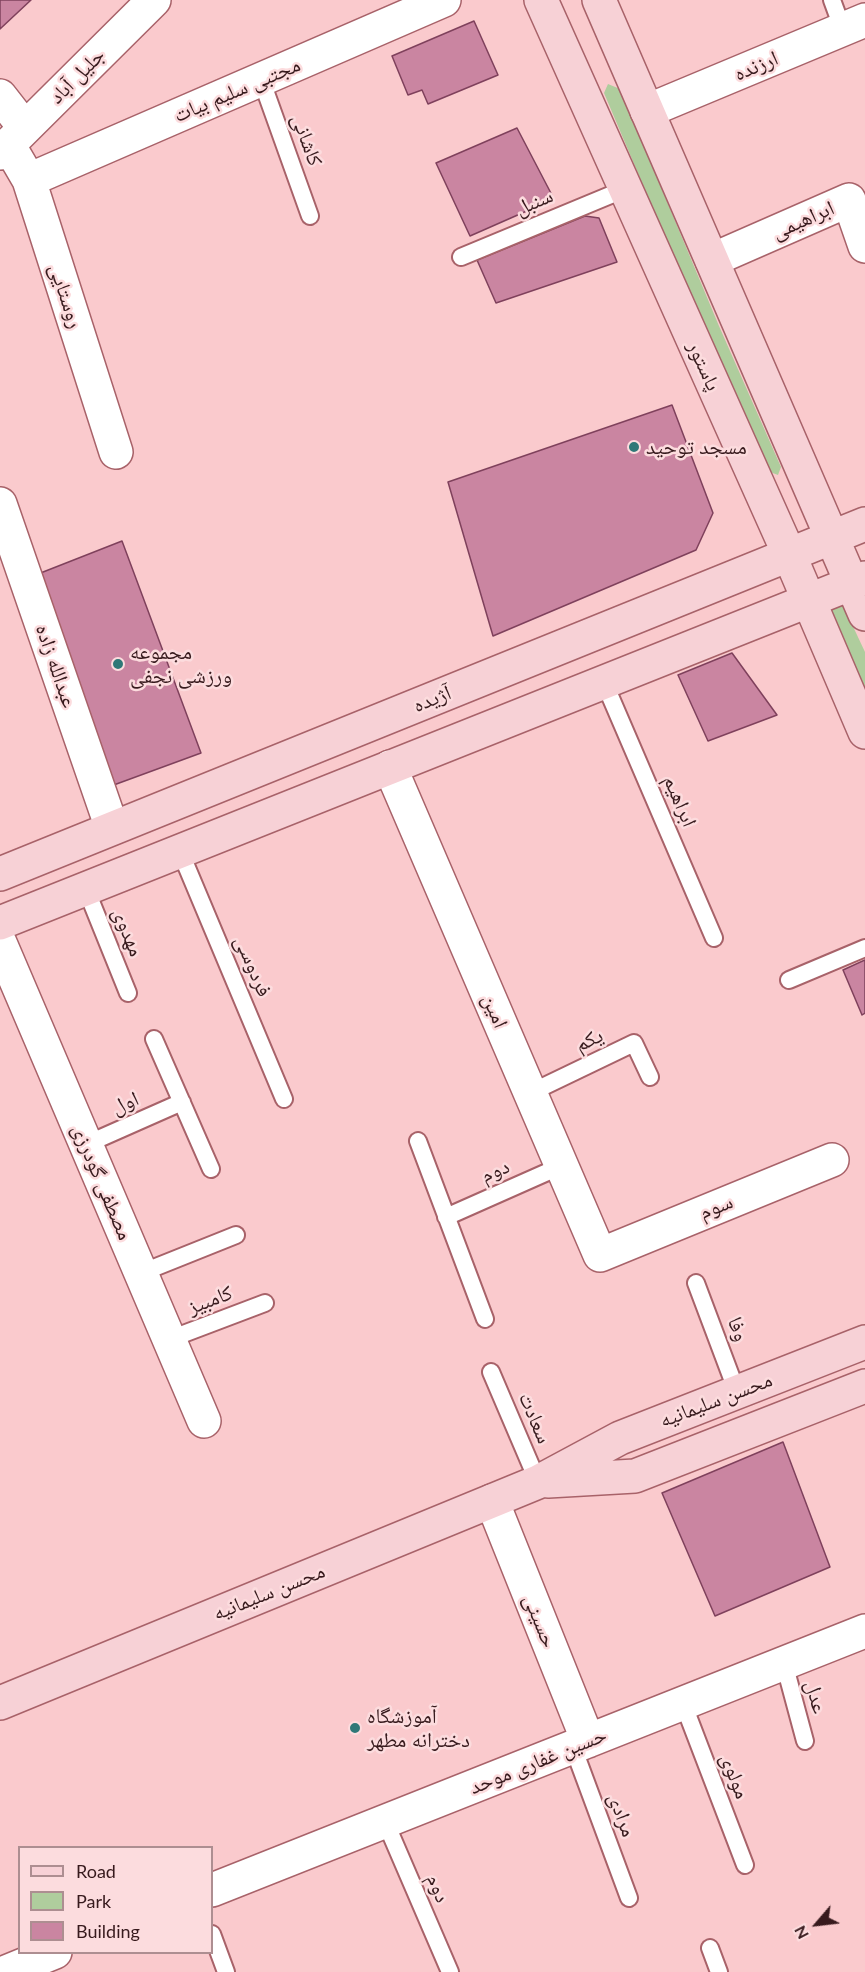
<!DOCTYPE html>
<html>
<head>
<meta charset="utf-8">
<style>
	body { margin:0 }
	#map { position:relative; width:865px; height:1972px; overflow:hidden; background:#facacd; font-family:Lato,sans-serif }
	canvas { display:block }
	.legend { position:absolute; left:18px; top:1846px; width:195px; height:108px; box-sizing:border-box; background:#fcdcde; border:2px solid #ad8e91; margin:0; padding:8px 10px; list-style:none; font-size:18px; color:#371a1d }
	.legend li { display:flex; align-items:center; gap:12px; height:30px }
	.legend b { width:30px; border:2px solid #ad8e91 }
	.north { position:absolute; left:787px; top:1894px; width:60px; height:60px; -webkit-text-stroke:4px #fcdcde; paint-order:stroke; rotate:242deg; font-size:16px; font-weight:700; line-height:24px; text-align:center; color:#371a1d }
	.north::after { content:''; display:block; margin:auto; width:21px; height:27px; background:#371a1d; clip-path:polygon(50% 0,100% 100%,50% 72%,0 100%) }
</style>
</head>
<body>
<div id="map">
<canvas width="865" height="1972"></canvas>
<ul class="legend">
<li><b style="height:8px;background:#f7d1d6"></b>Road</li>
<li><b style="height:16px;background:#afcd9d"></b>Park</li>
<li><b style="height:16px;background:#ca85a1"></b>Building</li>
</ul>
<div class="north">N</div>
</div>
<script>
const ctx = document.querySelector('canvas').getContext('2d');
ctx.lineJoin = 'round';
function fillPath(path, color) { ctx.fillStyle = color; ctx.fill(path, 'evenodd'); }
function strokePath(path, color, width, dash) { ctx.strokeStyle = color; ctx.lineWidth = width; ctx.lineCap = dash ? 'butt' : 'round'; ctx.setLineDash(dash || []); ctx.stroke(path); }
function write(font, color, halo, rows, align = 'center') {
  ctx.font = font + ' Lato,"Noto Naskh Arabic",sans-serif'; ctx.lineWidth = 5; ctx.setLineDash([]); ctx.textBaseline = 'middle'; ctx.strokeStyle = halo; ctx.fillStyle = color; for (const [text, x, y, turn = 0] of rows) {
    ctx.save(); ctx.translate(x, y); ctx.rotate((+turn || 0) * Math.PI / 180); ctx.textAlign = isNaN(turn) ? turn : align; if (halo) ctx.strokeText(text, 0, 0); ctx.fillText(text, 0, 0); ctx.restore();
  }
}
const green = new Path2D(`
	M608,84L620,89L719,326L781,467L778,475L770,472L700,320L604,93Z
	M842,603L865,652V694L827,608Z`);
const building = new Path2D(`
	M0,0H31L0,29Z
	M474,21L498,75L428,104L422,90L408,95L392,56Z
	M517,128L554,199L470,236L436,163Z
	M585,216L599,218L617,262L496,303L477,260Z
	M672,405L713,513L696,550L493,636L448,482Z
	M122,541L201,753L111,786L38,574Z
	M732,653L777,715L708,741L678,675Z
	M865,960V1013L862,1015L843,970Z
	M783,1442L830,1567L715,1616L662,1493Z`);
const lane = new Path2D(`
	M832,0L843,30
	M261,79L310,216
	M461,257L625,189
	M604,682L714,938
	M180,851L284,1099
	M86,889L128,993
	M789,980L865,948
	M154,1039L211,1169
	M530,1093L634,1043L650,1077
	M418,1141L485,1319
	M87,1144L182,1102
	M446,1217L561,1166
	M141,1273L236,1235
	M696,1283L737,1392
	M170,1339L265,1303
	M491,1372L538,1482
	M784,1663L805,1741
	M683,1703L745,1865
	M573,1747L629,1898
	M385,1821L450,1972
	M212,1934L226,1972
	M710,1948L719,1972`);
const street = new Path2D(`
	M0,96L25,128
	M647,111L865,20
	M8,144L29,180L116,452
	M0,153L154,0
	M29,180L444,0
	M712,260L849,200L865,246
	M0,504L112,828
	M390,767L600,1255L832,1160
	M0,943L204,1421
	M492,1501L588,1741
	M212,1890L865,1631
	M6,1972L55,1952`);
const secondary = new Path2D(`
	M541,0L789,554L865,732
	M599,0L865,614
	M0,874L865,524
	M0,923L865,578
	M548,1481L635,1476L865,1386
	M0,1703L538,1482L620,1438L865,1342`);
const markers = [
	[634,447,6,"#2f7877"],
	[118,664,6,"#2f7877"],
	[355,1728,6,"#2f7877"]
];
const streetNames = [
	["ارزنده",756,66,-23],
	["جلیل آباد",77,76,-45],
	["مجتبی سلیم بیات",237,90,-23],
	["کاشانی",307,140,70],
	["سنبل",534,202,-23],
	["ابراهیمی",803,220,-24],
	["روستایی",66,296,72],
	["پاستور",704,366,66],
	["عبدالله زاده",56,666,71],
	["آژیده",432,699,-22],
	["ابراهیم",680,801,67],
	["مهدوی",128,932,68],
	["فردوسی",253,966,67],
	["امین",495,1011,67],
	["یکم",589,1040,-25],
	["اول",125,1103,-24],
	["دوم",495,1171,-24],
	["مصطفی گودرزی",102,1182,67],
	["سوم",716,1207,-22],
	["کامبیز",210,1300,-21],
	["وفا",738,1329,69],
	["محسن سلیمانیه",716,1400,-21],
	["سعادت",535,1418,67],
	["محسن سلیمانیه",269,1592,-22],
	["حسینی",540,1621,68],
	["عدل",816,1697,75],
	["حسین غفاری موحد",538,1761,-22],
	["مولوی",735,1776,69],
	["مرادی",622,1815,70],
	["دوم",438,1888,67]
];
const poiNames = [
	["مسجد توحید",646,447],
	["مجموعه",130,652],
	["ورزشی نجفی",130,676],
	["آموزشگاه",367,1716],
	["دخترانه مطهر",367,1740]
];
fillPath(green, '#afcd9d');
fillPath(building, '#ca85a1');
strokePath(building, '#7f415c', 1.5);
strokePath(lane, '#a86269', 20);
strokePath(street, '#a86269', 36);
strokePath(secondary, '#a86269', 36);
strokePath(lane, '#fff', 16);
strokePath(street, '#fff', 33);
strokePath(secondary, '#f7d1d6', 33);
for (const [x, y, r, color] of markers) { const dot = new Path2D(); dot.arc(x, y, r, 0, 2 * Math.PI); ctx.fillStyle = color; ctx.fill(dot); strokePath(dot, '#fcdcde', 2); }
write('21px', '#371a1d', '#fcdcde', streetNames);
write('21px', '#371a1d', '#fcdcde', poiNames, 'left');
</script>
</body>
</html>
